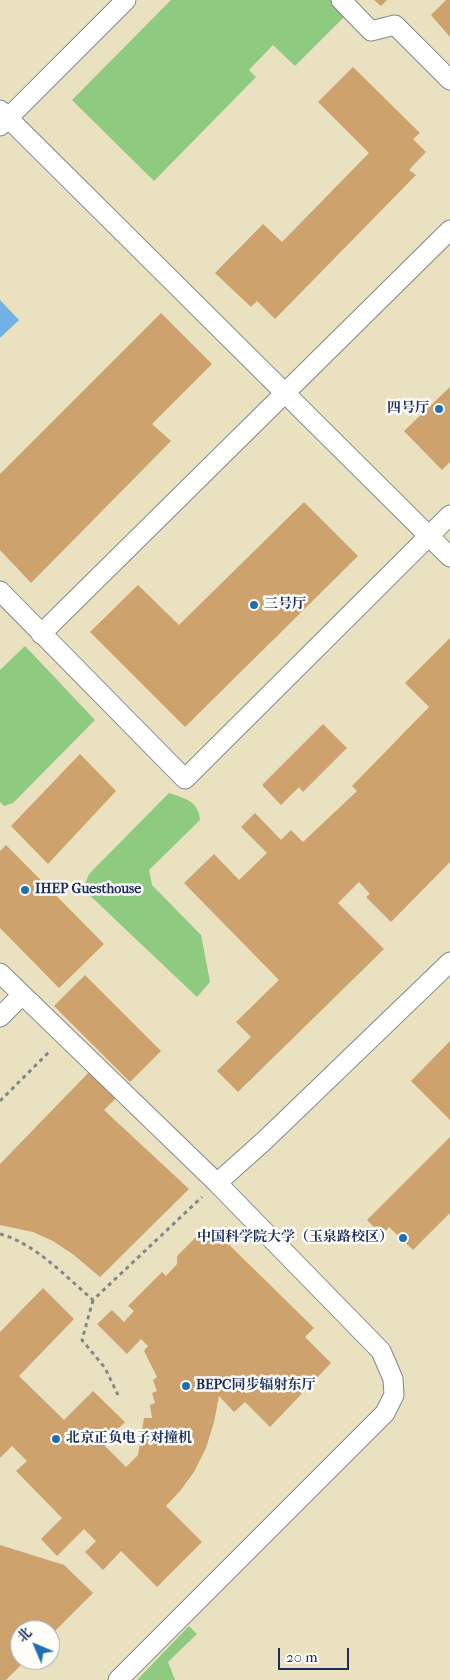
<!DOCTYPE html>
<html>
<head>
<meta charset="utf-8">
<style>
	body { margin:0 }
	#map { position:relative; width:450px; height:1680px; overflow:hidden; background:#e9e1bf; font-family:"IM FELL French Canon","Noto Serif SC",serif }
	canvas { display:block }
	.north { position:absolute; left:10px; top:1620px; width:50px; height:50px; box-sizing:border-box; background:#fdfcf7; border:1px solid #a3aaba; border-radius:50%; rotate:315deg; font-size:14px; font-weight:700; line-height:20px; text-align:center; color:#1b2f5e }
	.north::after { content:''; display:block; margin:auto; width:18px; height:22px; background:#1f6fb2; clip-path:polygon(50% 0,100% 100%,50% 72%,0 100%) }
	.scale { position:absolute; left:278px; top:1648px; width:71px; height:22px; box-sizing:border-box; border:2px solid #1b2f5e; border-top:0; padding-left:6px; font-size:15px; line-height:18px; white-space:nowrap; color:#1b2f5e; -webkit-text-stroke:4px #fdfcf7; paint-order:stroke }
</style>
</head>
<body>
<div id="map">
<canvas width="450" height="1680"></canvas>
<div class="north">北</div>
<div class="scale">20 m</div>
</div>
<script>
const ctx = document.querySelector('canvas').getContext('2d');
ctx.lineJoin = 'round';
function fillPath(path, color) { ctx.fillStyle = color; ctx.fill(path, 'evenodd'); }
function strokePath(path, color, width, dash) { ctx.strokeStyle = color; ctx.lineWidth = width; ctx.lineCap = dash ? 'butt' : 'round'; ctx.setLineDash(dash || []); ctx.stroke(path); }
function write(font, color, halo, rows, align = 'center') {
  ctx.font = font + ' "IM FELL French Canon","Noto Serif SC",serif'; ctx.lineWidth = 5; ctx.setLineDash([]); ctx.textBaseline = 'middle'; ctx.strokeStyle = halo; ctx.fillStyle = color; for (const [text, x, y, turn = 0] of rows) {
    ctx.save(); ctx.translate(x, y); ctx.rotate((+turn || 0) * Math.PI / 180); ctx.textAlign = isNaN(turn) ? turn : align; if (halo) ctx.strokeText(text, 0, 0); ctx.fillText(text, 0, 0); ctx.restore();
  }
}
const green = new Path2D(`
	M171,0H333L347,14L295,66L273,45L249,70L256,77L154,181L72,100Z
	M25,646L95,720L13,803L4,806L0,802V670Z
	M169,793C184,798 199,801 200,820L149,870L152,885L201,935L210,982L197,997L83,889L89,874Z
	M189,1626L197,1634L168,1662L175,1680H137Z`);
const water = new Path2D(`
	M0,300L19,320L0,338Z`);
const building = new Path2D(`
	M374,0H387L381,6Z
	M446,0H450V37L431,15Z
	M353,67L420,133L413,139L426,152L409,170L416,175L275,319L257,301L251,307L215,273L263,224L282,242L369,153L318,102Z
	M161,313L212,364L152,424L171,441L31,583L0,550V474Z
	M450,387V462L442,470L404,431Z
	M304,502L358,556L185,727L90,632L138,585L179,625Z
	M450,638V862L391,922L366,897L370,894L359,882L338,903L384,949L238,1092L217,1071L251,1037L236,1022L279,980L184,883L214,854L239,880L267,853L241,827L255,813L281,840L291,830L303,842L357,791L352,786L429,707L405,683Z
	M323,724L347,748L303,792L299,787L281,805L262,785Z
	M80,754L116,791L48,864L11,826Z
	M6,845L104,944L59,988L0,928V851Z
	M85,975L161,1051L130,1082L54,1006Z
	M450,1041V1120L411,1081Z
	M93,1068L120,1094L104,1110L189,1189L100,1277L74,1255L53,1241L33,1232L0,1225V1164Z
	M450,1137V1213L413,1250L389,1227L382,1235L367,1220Z
	M213,1229L314,1328L305,1337L331,1363L270,1427L245,1402L234,1412L219,1396L214,1422L206,1448L194,1472L180,1491L166,1506L202,1542L157,1587L121,1551L103,1570L85,1552L96,1541L84,1529L57,1556L41,1539L62,1518L16,1471L27,1461L12,1446L0,1458V1332L43,1288L74,1319L19,1376L64,1420L93,1391L125,1422L103,1444L126,1467L138,1455L144,1418H152L150,1405L155,1403L152,1393L157,1391L153,1380L157,1377L144,1351L148,1346L141,1339L127,1354L97,1324L112,1310L124,1322L134,1311L128,1306L162,1272L166,1276L177,1264V1256L203,1230L208,1235Z
	M0,1545L64,1565L93,1593L50,1636V1630H20V1660H26L6,1680H0Z`);
const path = new Path2D(`
	M0,1101L50,1051
	M0,1234C36,1244 65,1276 93,1300L202,1197
	M93,1300L82,1340L105,1368L118,1395`);
const street = new Path2D(`
	M341,0L371,31L395,25L450,80
	M0,110L450,557
	M0,126L126,0
	M0,591L185,779L450,515
	M41,634L450,230
	M0,973L217,1183L381,1351L393,1379L394,1395L385,1413L118,1680
	M0,1017L22,995
	M217,1183L264,1141L450,962`);
const markers = [
	[439,409,5,"#1f6fb2"],
	[254,605,5,"#1f6fb2"],
	[25,890,5,"#1f6fb2"],
	[403,1238,5,"#1f6fb2"],
	[186,1386,5,"#1f6fb2"],
	[56,1439,5,"#1f6fb2"]
];
const poiNames = [
	["四号厅",429,409,"right"],
	["三号厅",264,605],
	["IHEP Guesthouse",35,890],
	["中国科学院大学（玉泉路校区）",393,1238,"right"],
	["BEPC同步辐射东厅",196,1386],
	["北京正负电子对撞机",66,1439]
];
fillPath(green, '#8ecb81');
fillPath(water, '#70b2e5');
fillPath(building, '#cda26c');
strokePath(street, '#82888e', 21);
strokePath(path, '#82888e', 3, [4, 4]);
strokePath(street, '#fff', 19);
for (const [x, y, r, color] of markers) { const dot = new Path2D(); dot.arc(x, y, r, 0, 2 * Math.PI); ctx.fillStyle = color; ctx.fill(dot); strokePath(dot, '#fdfcf7', 2); }
write('bold 14px', '#1b2f5e', '#fdfcf7', poiNames, 'left');
</script>
</body>
</html>
